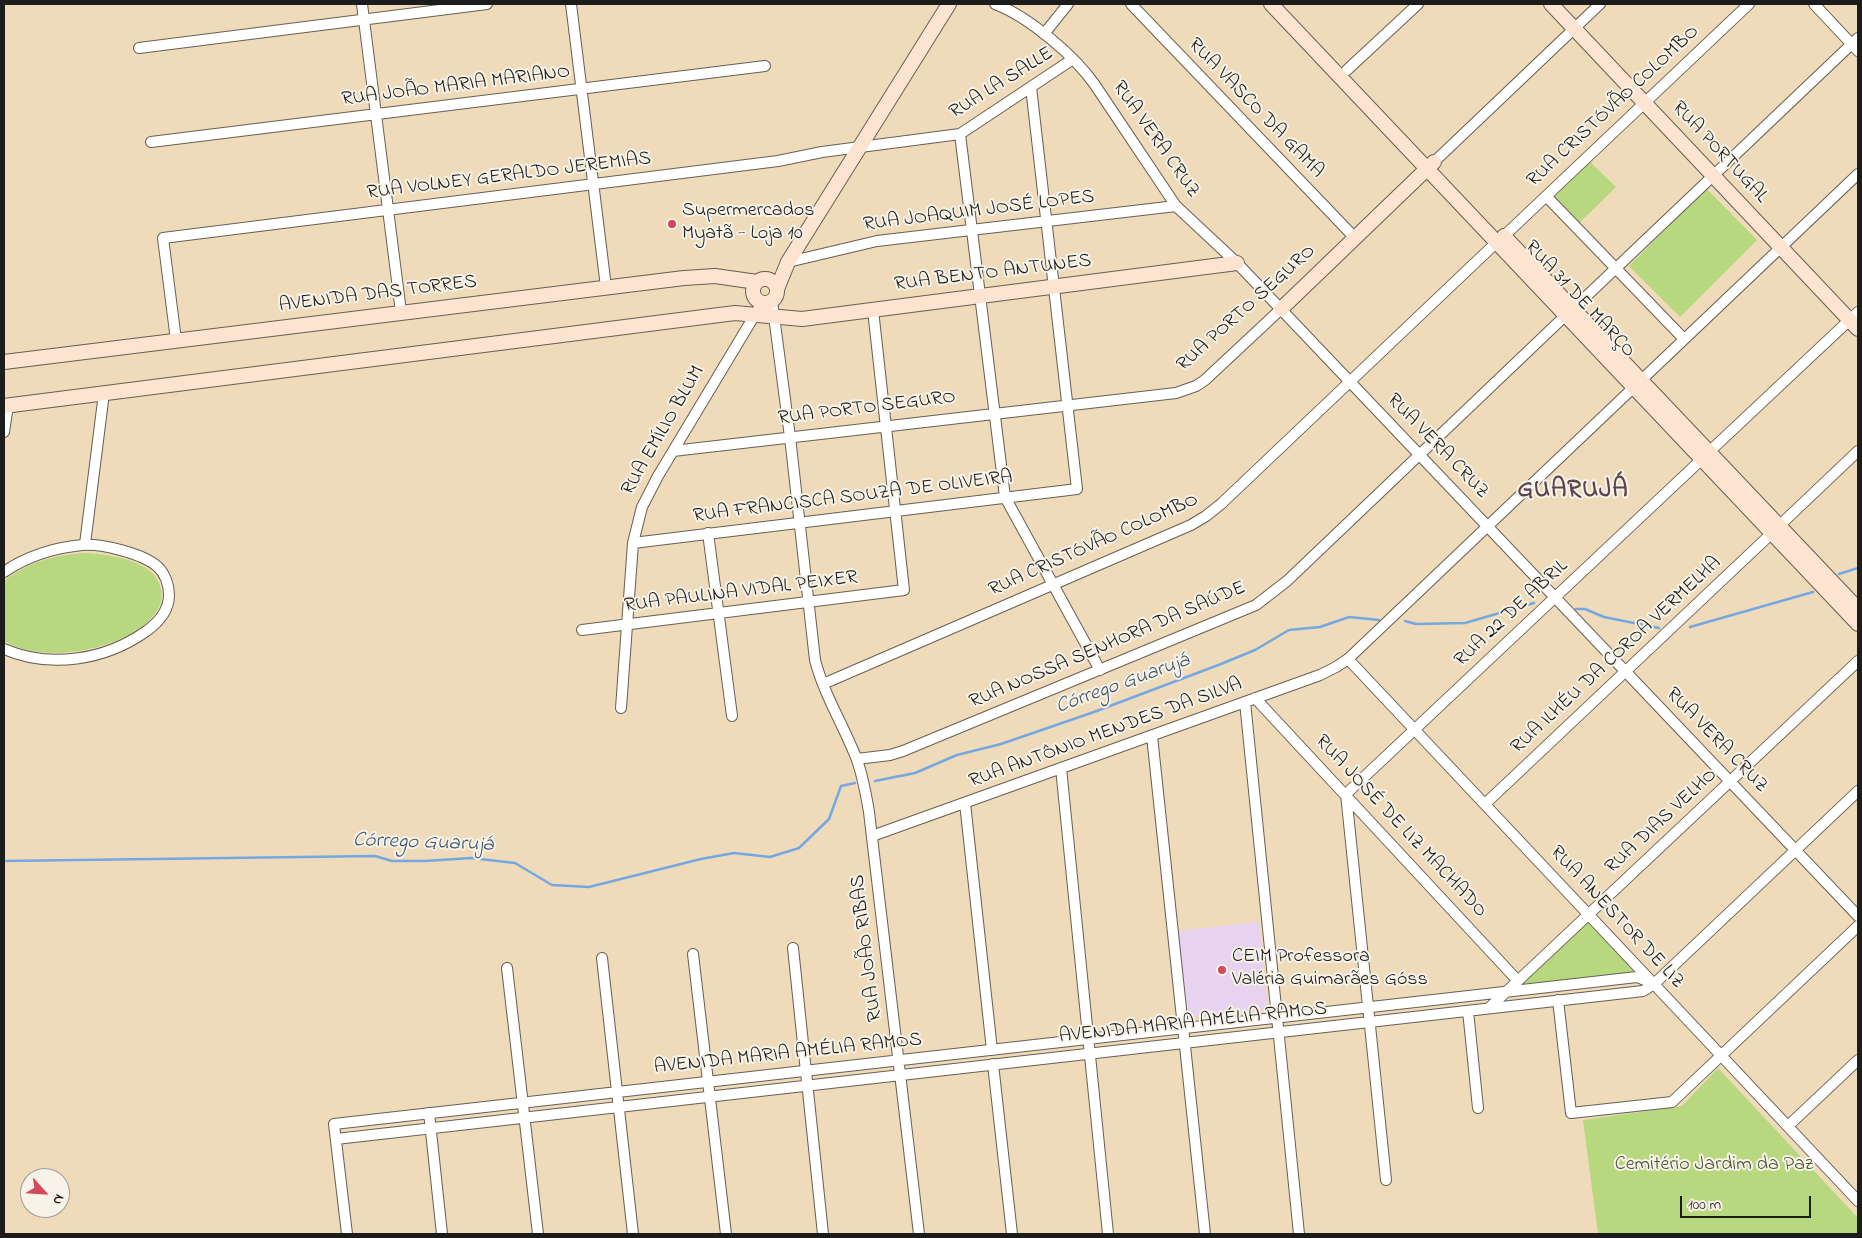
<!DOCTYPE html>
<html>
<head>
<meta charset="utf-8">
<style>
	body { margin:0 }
	#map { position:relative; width:1862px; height:1238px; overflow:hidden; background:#efdbba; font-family:"Indie Flower",sans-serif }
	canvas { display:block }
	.frame { position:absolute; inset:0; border:5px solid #1c1c1c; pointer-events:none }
	.north { position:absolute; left:20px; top:1168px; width:50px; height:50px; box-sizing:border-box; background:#f7f3e8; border:1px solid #9f9d96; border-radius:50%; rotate:116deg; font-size:14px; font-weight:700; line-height:20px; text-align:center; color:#1c1c1c }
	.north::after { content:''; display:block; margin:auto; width:18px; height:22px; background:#d1495b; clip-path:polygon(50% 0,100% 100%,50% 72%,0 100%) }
	.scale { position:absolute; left:1680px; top:1196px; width:131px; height:22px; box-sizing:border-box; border:2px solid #1c1c1c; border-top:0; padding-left:6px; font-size:15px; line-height:18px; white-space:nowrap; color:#1c1c1c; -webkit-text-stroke:4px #f7f3e8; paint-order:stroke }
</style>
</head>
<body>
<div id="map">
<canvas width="1862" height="1238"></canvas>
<div class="frame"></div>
<div class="north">N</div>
<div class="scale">100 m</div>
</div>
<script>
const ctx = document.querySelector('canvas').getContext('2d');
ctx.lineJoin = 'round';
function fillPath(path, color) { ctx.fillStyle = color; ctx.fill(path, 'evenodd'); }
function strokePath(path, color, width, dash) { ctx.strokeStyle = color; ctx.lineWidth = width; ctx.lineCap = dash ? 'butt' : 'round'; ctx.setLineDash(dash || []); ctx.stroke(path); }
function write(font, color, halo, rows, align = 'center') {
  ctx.font = font + ' "Indie Flower",sans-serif'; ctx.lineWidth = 4; ctx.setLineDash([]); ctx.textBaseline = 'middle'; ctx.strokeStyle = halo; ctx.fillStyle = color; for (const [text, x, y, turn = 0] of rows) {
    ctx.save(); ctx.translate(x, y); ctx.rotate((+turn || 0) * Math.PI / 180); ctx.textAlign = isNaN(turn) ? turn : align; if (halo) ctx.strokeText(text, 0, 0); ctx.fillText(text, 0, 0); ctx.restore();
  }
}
const built = new Path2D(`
	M1259,922L1268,1009L1186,1018L1177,931Z`);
const green = new Path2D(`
	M1586,158L1616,187L1576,226L1546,196Z
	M1706,188L1757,240L1680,317L1629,266Z
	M88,553C112,555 157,561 161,590C163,598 160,606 156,612C128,651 43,665 4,641V581C28,562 57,554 88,553Z
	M1589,914L1654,984L1637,977L1507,991Z
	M1718,1068L1858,1218V1234H1598L1583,1120L1682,1106Z`);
const stream = new Path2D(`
	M1839,574L1858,568
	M1576,609H1585L1604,617L1659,628
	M1405,621L1416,624L1465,623L1534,603
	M1690,627L1813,592
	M875,781L915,773L957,755L1001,744L1094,712L1221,664L1255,650L1289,630L1320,627L1349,617L1379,620
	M4,861L375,856L392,861H425L471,858L515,863L552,885L589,887L701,859L734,853L770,857L799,848L829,819L841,786L855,783`);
const street = new Path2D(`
	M362,4L401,312
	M571,4L606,287
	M995,4C1028,16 1075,56 1095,85L1176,206L1237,263L1858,916
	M1131,4L1355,238
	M1814,4L1858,51
	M1044,34L1068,4
	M139,48L487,4
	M1347,70L1418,4
	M960,134L1005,497L1100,670
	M151,142L765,66
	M1434,162L1600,4
	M1546,196L1684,339
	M1504,236L1749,4
	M788,262L877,241L1176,206
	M772,301L790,437L815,660C824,695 844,726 857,760C863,777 866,794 869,812L919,1234
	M1573,309L1858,38
	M176,340L163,238L778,161L822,152L960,134L1073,59
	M4,432L8,405
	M673,451L1176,393L1196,386L1205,380L1281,309
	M1709,452L1858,312
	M1779,526L1858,451
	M708,533L732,716
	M633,543L1077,489L1031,87
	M85,544L104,393
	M4,572C27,556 53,548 82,545C101,543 144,554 158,567C165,574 169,585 169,595C169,611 158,623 145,632C105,660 50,669 4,649
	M582,630L904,590L873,310
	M1348,659L1858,1201
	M823,684L1191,525L1206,516L1221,504L1497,242
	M1255,698L1518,981
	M1245,702L1299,1234
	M621,708L633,543L642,507L658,476L762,303
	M1152,736L1205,1234
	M857,759L890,755L903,751L1256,605L1287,581L1566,315
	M1061,768L1108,1234
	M965,803L992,1050
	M1485,804L1772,533
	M872,836L1320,675L1336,667L1348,659L1858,174
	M793,948L823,1234
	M693,954L726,1234
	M602,958L633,1234
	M507,968L538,1234
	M1558,1000L1571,1113L1672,1102L1858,926
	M1489,1008L1858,661
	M1468,1011L1478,1108
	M993,1064L1012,1234
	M429,1113L442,1234
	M1788,1126L1858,1060
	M336,1139L1643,991L1654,984L1858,791
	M1386,1180L1346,794L1702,459
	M347,1234L334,1124L1637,977L1654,984`);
const secondary = new Path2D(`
	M1271,4L1858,624
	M1551,4L1858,329
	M1504,236L1858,609
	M753 291a12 12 0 1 1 24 0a12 12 0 1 1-24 0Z
	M777,289L788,262L949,4
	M1281,309L1434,162
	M4,362L684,278L715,276L757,282
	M4,406L735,313L802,319L1237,263`);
const markers = [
	[672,224,5,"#d1495b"],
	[1222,970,5,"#d1495b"]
];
const streetNames = [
	["RUA LA SALLE",1002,84,-32],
	["RUA JOÃO MARIA MARIANO",456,87,-7],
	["RUA CRISTÓVÃO COLOMBO",1614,107,-43],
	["RUA VASCO DA GAMA",1255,109,46],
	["RUA VERA CRUZ",1155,140,55],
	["RUA PORTUGAL",1719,153,47],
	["RUA VOLNEY GERALDO JEREMIAS",509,177,-7],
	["RUA JOAQUIM JOSÉ LOPES",979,212,-7],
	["RUA BENTO ANTUNES",993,274,-7],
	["AVENIDA DAS TORRES",378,295,-7],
	["RUA 31 DE MARÇO",1579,300,47],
	["RUA PORTO SEGURO",1247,309,-42],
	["RUA PORTO SEGURO",867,409,-7],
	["RUA EMÍLIO BLUM",664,431,-60],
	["RUA VERA CRUZ",1437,447,46],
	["RUA FRANCISCA SOUZA DE OLIVEIRA",853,498,-7],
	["RUA CRISTÓVÃO COLOMBO",1094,546,-24],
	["RUA PAULINA VIDAL PEIXER",741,593,-7],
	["RUA 22 DE ABRIL",1512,614,-43],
	["RUA NOSSA SENHORA DA SAÚDE",1108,646,-23],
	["RUA ILHÉU DA COROA VERMELHA",1617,656,-43],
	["RUA ANTÔNIO MENDES DA SILVA",1106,734,-20],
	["RUA VERA CRUZ",1716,741,46],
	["RUA DIAS VELHO",1662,822,-43],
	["RUA JOSÉ DE LIZ MACHADO",1400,827,47],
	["RUA ANESTOR DE LIZ",1616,918,47],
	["RUA JOÃO RIBAS",868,948,-97],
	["AVENIDA MARIA AMÉLIA RAMOS",1193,1024,-6],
	["AVENIDA MARIA AMÉLIA RAMOS",788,1055,-6]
];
const poiNames = [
	["Supermercados",682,212],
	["Myatã - Loja 10",682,235],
	["CEIM Professora",1232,958],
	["Valéria Guimarães Góss",1232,981]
];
const parkNames = [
	["Cemitério Jardim da Paz",1714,1166]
];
const waterNames = [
	["Córrego Guarujá",1123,685,-20],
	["Córrego Guarujá",423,844,2]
];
const districtNames = [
	["GUARUJÁ",1573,492]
];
fillPath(built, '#e7d2ef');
fillPath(green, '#b8d87f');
strokePath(stream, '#74a8e1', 2.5);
strokePath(street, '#665f53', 12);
strokePath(secondary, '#665f53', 16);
strokePath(street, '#fff', 10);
strokePath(secondary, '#fde4d1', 14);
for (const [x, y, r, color] of markers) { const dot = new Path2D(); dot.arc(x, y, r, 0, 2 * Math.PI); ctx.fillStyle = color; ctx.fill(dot); strokePath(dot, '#f7f3e8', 2); }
write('20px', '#1c1c1c', '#f7f3e8', streetNames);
write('20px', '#1c1c1c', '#f7f3e8', poiNames, 'left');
write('20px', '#4b543a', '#f7f3e8', parkNames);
write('italic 21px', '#3f546b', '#f7f3e8', waterNames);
ctx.letterSpacing = '1px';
write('bold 25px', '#5e444f', '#f7f3e8', districtNames);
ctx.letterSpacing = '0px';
</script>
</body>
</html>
